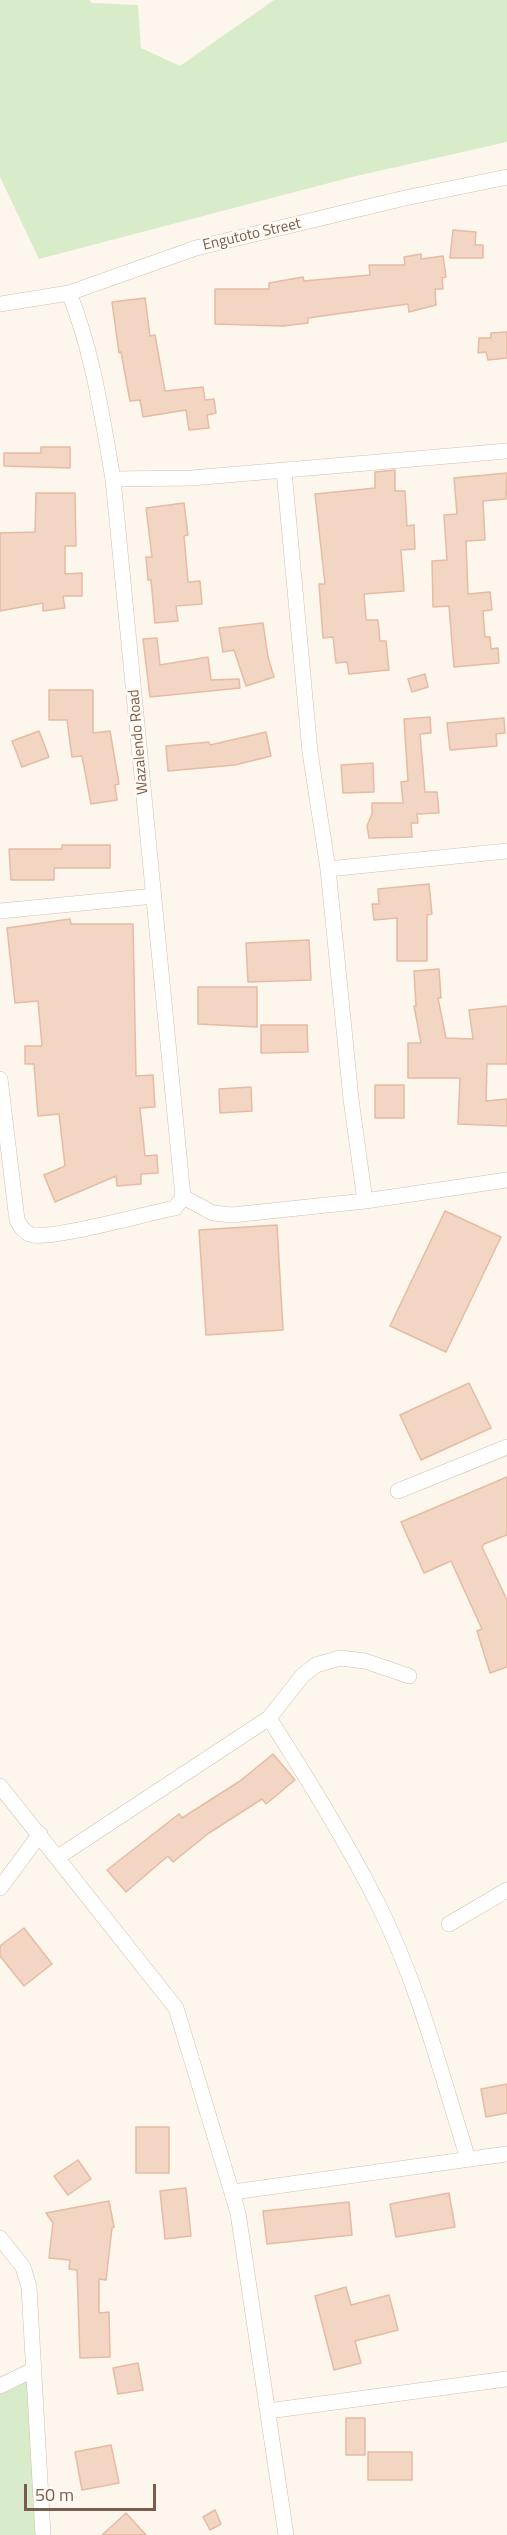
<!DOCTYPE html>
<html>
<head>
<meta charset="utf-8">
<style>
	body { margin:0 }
	#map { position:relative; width:507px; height:2535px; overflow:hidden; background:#fdf6ec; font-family:"Titillium Web",sans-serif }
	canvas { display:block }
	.scale { position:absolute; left:24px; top:2484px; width:132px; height:27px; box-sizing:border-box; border:3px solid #7a5c4d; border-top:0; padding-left:8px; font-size:18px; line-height:21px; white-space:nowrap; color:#7a5c4d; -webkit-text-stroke:4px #fffaf3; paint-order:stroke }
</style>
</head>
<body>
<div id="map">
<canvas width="507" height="2535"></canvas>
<div class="scale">50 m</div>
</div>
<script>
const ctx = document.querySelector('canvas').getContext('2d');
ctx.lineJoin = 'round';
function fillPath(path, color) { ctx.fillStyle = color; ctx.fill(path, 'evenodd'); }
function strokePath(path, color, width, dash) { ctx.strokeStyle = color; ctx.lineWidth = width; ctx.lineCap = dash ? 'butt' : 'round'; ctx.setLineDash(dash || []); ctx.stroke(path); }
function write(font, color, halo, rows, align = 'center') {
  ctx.font = font + ' "Titillium Web",sans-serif'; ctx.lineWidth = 5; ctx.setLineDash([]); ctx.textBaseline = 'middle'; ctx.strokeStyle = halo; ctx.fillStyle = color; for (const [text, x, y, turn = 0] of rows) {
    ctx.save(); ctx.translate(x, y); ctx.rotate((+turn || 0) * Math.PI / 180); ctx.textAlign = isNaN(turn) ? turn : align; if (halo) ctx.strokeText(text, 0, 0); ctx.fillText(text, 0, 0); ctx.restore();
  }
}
const green = new Path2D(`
	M0,0H89L92,3L138,5L141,48L180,66L274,0H507V142L352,177L39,259L0,177Z
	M27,2380L37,2535H0V2393Z`);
const building = new Path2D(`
	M453,230L476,232L475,245H483V258H450Z
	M421,254V259L443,256L446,277L442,278L443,289H435L436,305L409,312L408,304L308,318V323L283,326L215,324V289H269V283L303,277L304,281L370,275L369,265H405L404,257Z
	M145,298L150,336L155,335L165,391L203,387L205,400L214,399L216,413L207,415L209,428L189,430L186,410L143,417L140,400L130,401L121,352L119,353L112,302Z
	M507,332V358L488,360L486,352L478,353L479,338H491V333Z
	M41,447H70V468L4,466V453H41Z
	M395,470V491H405L407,526L414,525L415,549L401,550L404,591L364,594L366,620H378L380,641H386L389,670L349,674L347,662L336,663L333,637L323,638L319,584H325L315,494L375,488V472Z
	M507,473L506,499L483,501L485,540L466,541L468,594L490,592L492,610L483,611L485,637H490L491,649L498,648L499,663L454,667L449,606L433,607L432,561L447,560L444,515L457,514L454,478Z
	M36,493H75L76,546H65V574L82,573V596H63L65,608L43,611V603L0,611V533L35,532Z
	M184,503L188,535L184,536L188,582L200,581L202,604L176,606L178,621L155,623L151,580H148L146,557H152L146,508Z
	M263,623L268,657L274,677L246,686L234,650L223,652L219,628Z
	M157,638L160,665L208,657L211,680L239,679L240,688L150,697L143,639Z
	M425,674L428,687L412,692L408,679Z
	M49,690H93V733L110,731L119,784L115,785L117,800L91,804L82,756L72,757L67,720H49Z
	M430,717L431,733L420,734L425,792H437L439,813L417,814L418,823H411L412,837L369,838L367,826L372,814V803H403L401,782L408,781L404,719Z
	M504,718L505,733L496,734L497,746L450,750L447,723Z
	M39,731L49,757L22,767L12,741Z
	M266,732L271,756L235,765L168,771L166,746L209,742L210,745Z
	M373,763L374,792L343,793L341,765Z
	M62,845H110V868H54V880H11L9,849H62Z
	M429,884L432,914L427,915V961H397V918L374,920L372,904H379L378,889Z
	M70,919L71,924H133L136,1076L153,1075L155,1107L140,1108L145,1156L157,1155L158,1173L141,1174V1184L117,1186L116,1176L55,1202L44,1175L65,1166L59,1114L38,1116L34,1064H25V1046H42L38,1001L15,1003L7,928Z
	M309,940L311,980L248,982L246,943Z
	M439,969L441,998H438L446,1038L473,1039L469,1010L507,1006V1064H487L486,1101L507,1099V1126L458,1124L460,1078H408V1043H421L414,1006H416L414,971Z
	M198,987H257V1027L198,1024Z
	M261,1025H307L308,1052L261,1053Z
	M375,1085H404V1118H375Z
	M251,1087L252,1111L220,1113L219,1089Z
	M445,1211L501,1237L446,1352L390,1326Z
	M277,1225L283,1330L206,1335L199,1230Z
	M469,1383L491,1428L421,1460L400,1415Z
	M507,1477V1535L484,1544L482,1547L507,1600V1667L490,1673L477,1631L482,1629L451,1561L424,1573L401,1522Z
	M273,1754L295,1780L266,1804L262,1799L209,1833L173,1862L168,1856L126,1892L107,1870L179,1814L182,1818L240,1781Z
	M24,1928L52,1964L24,1986L0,1956V1946Z
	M507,2084V2113L486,2117L481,2089Z
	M136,2127H169V2173H136Z
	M78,2160L91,2179L68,2195L54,2176Z
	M186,2188L191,2236L165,2239L160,2191Z
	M449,2193L455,2227L396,2237L390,2204Z
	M109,2201L114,2227L112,2228L106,2280L99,2279V2313L109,2312L110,2357L80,2358L77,2270L69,2269L70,2260L49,2258L53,2223L46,2213Z
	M349,2202L352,2235L267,2244L263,2211Z
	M346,2287L351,2305L389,2295L398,2330L355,2341L361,2363L334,2370L315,2296Z
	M138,2363L143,2390L118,2394L113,2368Z
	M346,2418H365V2455H346Z
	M111,2445L119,2483L82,2490L75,2452Z
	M368,2452H412V2480H368Z
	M215,2510L221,2524L210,2530L203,2517Z
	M126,2513L146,2535H102Z`);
const minor = new Path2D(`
	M69,293C93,352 102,416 113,479L183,1197
	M0,304L69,293L196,248L405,198L507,177
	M284,471L310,752L328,869L351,1099L365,1201
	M113,479L192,478L507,451
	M328,869L507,851
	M0,911L154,896
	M0,1079L17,1220C21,1227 24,1233 33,1235C55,1239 148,1213 175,1208L183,1197
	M183,1197L213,1213L232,1215L365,1201L507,1180
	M398,1491L507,1447
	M269,1718C307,1778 345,1839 377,1902C418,1983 441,2073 468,2159
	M0,1786L176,2008L238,2213L286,2535
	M58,1857L269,1718L303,1675L316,1665L340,1658L365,1661L409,1676
	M0,1888L40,1834
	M449,1924L507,1890
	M233,2192L507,2154
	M0,2238L23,2267L29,2287L43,2535
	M0,2386L33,2370
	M268,2411L507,2379`);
const streetNames = [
	["Engutoto Street",252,235,-13],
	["Wazalendo Road",139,742,-95]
];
fillPath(green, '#d8ecc9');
fillPath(building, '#f3d5c3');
strokePath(building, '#e6bba3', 1.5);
strokePath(minor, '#d1beb0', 16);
strokePath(minor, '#fff', 15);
write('15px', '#7a5c4d', '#fffaf3', streetNames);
</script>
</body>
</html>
